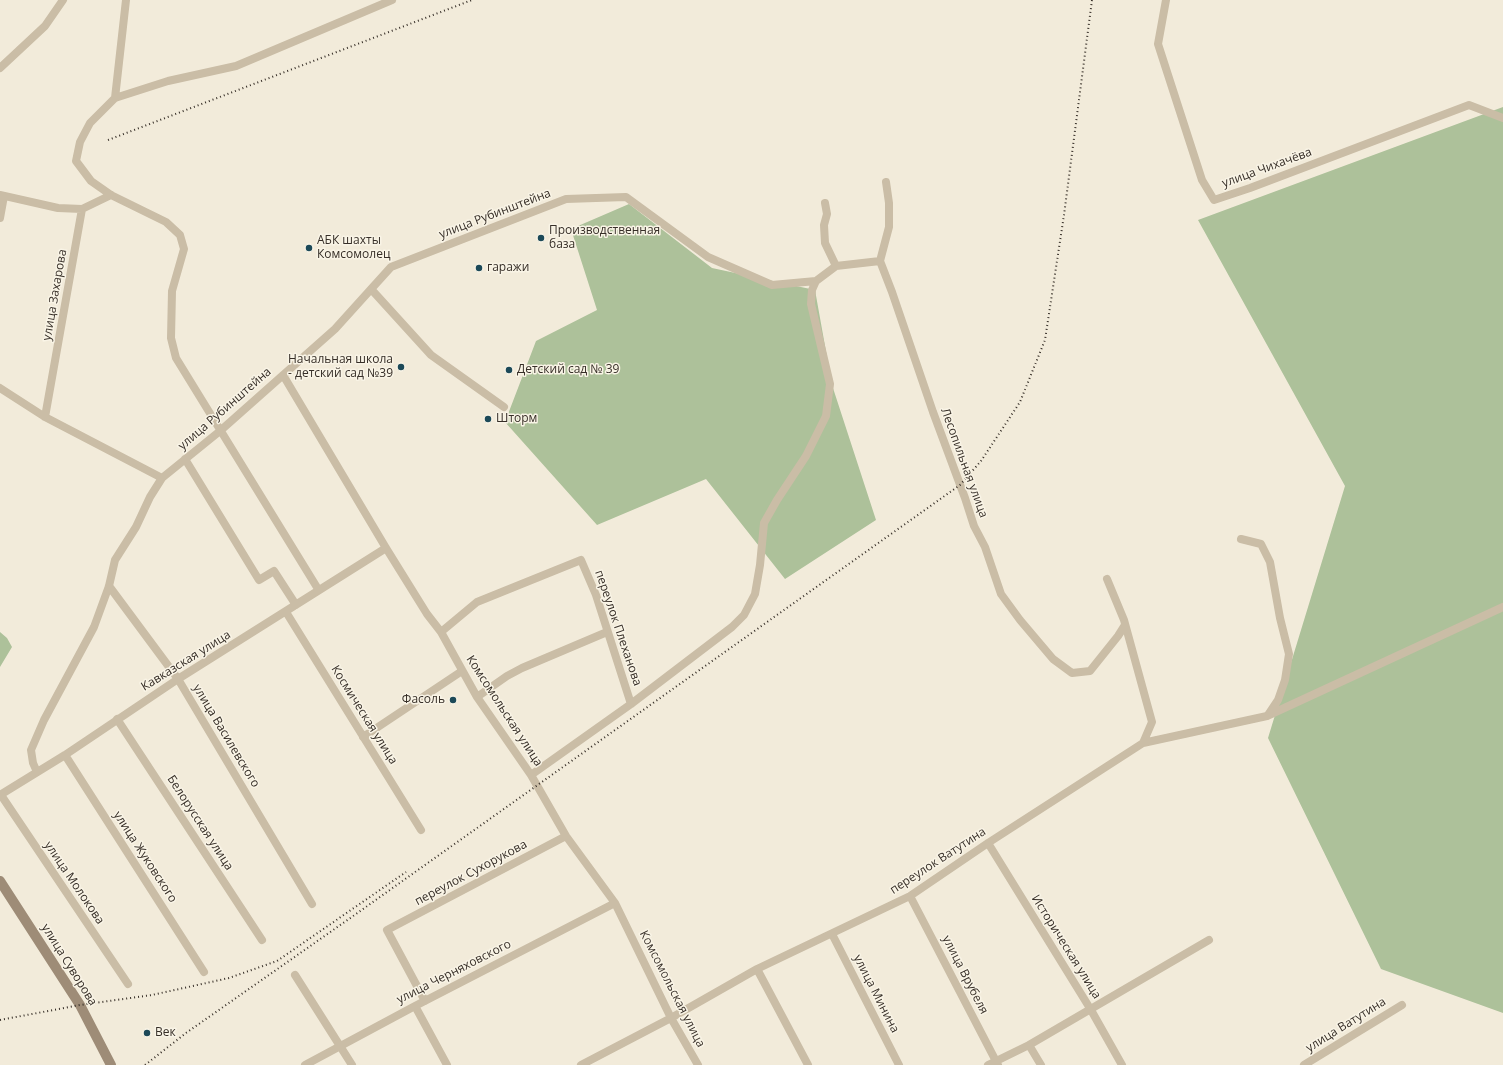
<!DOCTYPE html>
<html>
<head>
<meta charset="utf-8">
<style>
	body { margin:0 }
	canvas { display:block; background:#f2ebda }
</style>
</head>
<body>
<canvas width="1503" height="1065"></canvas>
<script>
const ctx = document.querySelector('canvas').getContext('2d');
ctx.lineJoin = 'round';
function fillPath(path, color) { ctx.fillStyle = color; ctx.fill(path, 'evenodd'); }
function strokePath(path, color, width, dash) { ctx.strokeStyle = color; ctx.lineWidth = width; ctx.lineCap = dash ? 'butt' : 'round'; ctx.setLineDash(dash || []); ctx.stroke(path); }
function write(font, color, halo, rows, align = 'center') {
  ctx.font = font + ' "Open Sans",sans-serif'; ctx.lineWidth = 3; ctx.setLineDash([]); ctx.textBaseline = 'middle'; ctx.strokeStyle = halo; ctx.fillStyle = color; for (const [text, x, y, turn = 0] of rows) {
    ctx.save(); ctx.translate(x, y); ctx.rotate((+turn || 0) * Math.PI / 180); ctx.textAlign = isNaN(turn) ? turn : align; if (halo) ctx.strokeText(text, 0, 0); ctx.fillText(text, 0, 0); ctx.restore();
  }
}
const green = new Path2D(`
	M1503,107V1013L1381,969L1268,738L1345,486L1198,220Z
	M629,204L712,268L815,290L832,385L876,520L785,579L706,479L597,525L505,422L536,341L597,310L571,229Z
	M0,632L7,638L12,647L0,667Z`);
const street = new Path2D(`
	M1166,0L1158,44L1202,180L1214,200L1250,188L1469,105L1503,118
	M0,68L45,26L63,0
	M115,98L126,0
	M0,195L58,208L82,209
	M0,218L4,196
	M880,261L892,292L933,412L965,498L974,526L985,547L1001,594L1020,620L1053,659L1072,673L1090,671L1118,636L1125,625
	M836,266L880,261L889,227V203L886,182
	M371,289L431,355L504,407
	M283,375L386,548L427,614L441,632L477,697L531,775L566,836L615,903L671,1018L698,1065
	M0,388L45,417L162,478
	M45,417L82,209L111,195
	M185,459L259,580L274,571L296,605
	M1241,539L1261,544L1270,562L1280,618L1289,654L1285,680L1278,700L1268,715
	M1107,579L1124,620L1152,722L1143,743
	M109,586L178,679L312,904
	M318,589L176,358L171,338L172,291L184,249L180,235L166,222L111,195L91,181L76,161L80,142L90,123L115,98L168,81L236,66L392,0
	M286,612L421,830
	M441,632L477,602L581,560L596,595L631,704
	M477,697L507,676L522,668L607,632
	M117,719L262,940
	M363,737L462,671
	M65,755L204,972
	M37,772L33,763L31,750L44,720L94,627L109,586L115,560L136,527L150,497L162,478L220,431L335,329L391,267L566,199L626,197L708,257L772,285L816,281
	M531,775L631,704L732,627L744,615L755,594L760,565L764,523L777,500L806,456L826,416L830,384L811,304L812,290L816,281L836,266L825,243L824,225L827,214L825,203
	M0,795L65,755L178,679L386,548
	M1,795L128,984
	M988,843L1091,1010L1122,1065
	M910,896L998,1065
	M832,934L899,1065
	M757,969L808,1065
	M295,975L352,1065
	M425,1001L387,930L566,836
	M415,1006L447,1065
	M1029,1045L1041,1065
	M305,1065L415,1006L615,903
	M581,1065L671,1018L757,969L910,896L988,843L1143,743L1267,716L1503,607
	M988,1065L1029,1045L1209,940
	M1304,1065L1402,1005`);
const secondary = new Path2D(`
	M0,881L80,1005L111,1065`);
const rail = new Path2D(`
	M108,140L472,0
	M0,1020L80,1005L152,995L229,978L277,961L406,872
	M145,1065L186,1033L356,914L960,485L981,461L1020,402L1045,340L1064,215L1092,0`);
const markers = [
	[541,238,4,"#1c4958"],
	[309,248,4,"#1c4958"],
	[479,268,4,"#1c4958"],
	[401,367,4,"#1c4958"],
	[509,370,4,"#1c4958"],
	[488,419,4,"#1c4958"],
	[453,700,4,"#1c4958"],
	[147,1033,4,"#1c4958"]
];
const streetNames = [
	["улица Чихачёва",1267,168,-20],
	["улица Рубинштейна",495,214,-21],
	["улица Захарова",55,295,-80],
	["улица Рубинштейна",225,409,-41],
	["Лесопильная улица",964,463,70],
	["переулок Плеханова",618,628,71],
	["Кавказская улица",186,661,-32],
	["Комсомольская улица",504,711,57],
	["Космическая улица",364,715,58],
	["улица Василевского",226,736,59],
	["Белорусская улица",200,823,57],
	["улица Жуковского",145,857,57],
	["переулок Ватутина",938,861,-33],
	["переулок Сухорукова",471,873,-28],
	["улица Молокова",74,883,56],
	["Историческая улица",1066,947,58],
	["улица Суворова",69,965,58],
	["улица Черняховского",454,972,-27],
	["улица Врубеля",965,975,63],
	["Комсомольская улица",672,989,63],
	["улица Минина",876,994,63],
	["улица Ватутина",1346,1025,-32]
];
const poiNames = [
	["Производственная",549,231],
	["база",549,245],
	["АБК шахты",317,241],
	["Комсомолец",317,255],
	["гаражи",487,268],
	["Начальная школа",393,360,"right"],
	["- детский сад №39",393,374,"right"],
	["Детский сад № 39",517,370],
	["Шторм",496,419],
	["Фасоль",445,700,"right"],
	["Век",155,1033]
];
fillPath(green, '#adc19a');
strokePath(street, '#cabda6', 8);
strokePath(secondary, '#9e8c77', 10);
strokePath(rail, '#362e27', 2, [1, 3]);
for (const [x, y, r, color] of markers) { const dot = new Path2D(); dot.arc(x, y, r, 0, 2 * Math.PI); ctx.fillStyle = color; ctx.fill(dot); strokePath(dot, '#f9f4e6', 1.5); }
write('12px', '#362e27', '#f9f4e6', streetNames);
write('12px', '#362e27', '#f9f4e6', poiNames, 'left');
</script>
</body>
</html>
